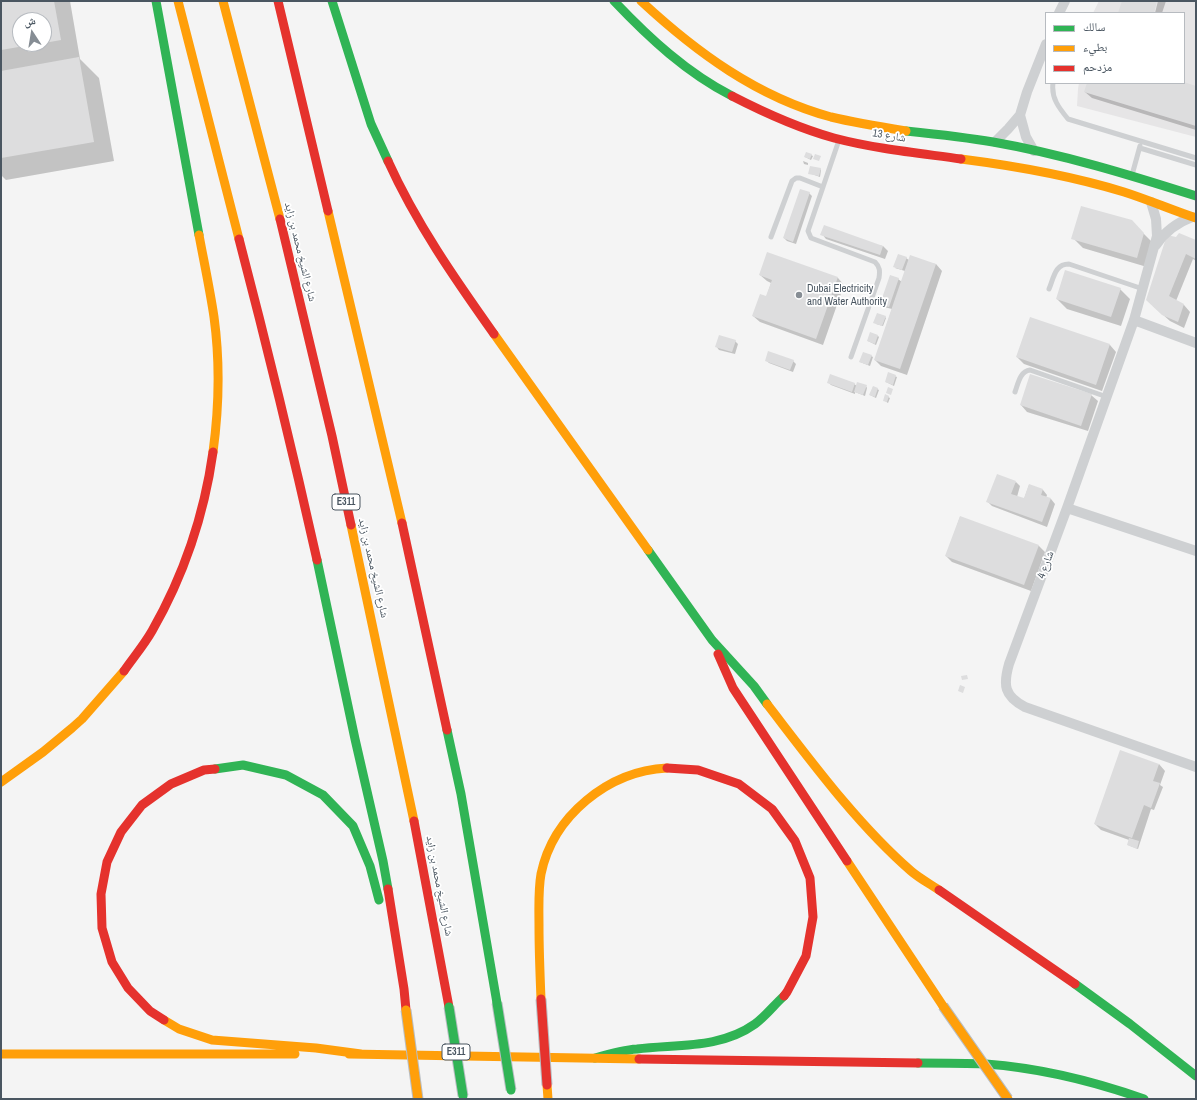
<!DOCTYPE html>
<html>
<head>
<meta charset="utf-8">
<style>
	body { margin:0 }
	#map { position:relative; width:1197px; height:1100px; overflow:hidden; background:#f4f4f4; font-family:"Archivo Narrow","Noto Naskh Arabic",sans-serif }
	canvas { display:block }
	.frame { position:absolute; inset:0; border:2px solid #4a5661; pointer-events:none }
	.legend { position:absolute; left:1045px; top:12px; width:140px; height:72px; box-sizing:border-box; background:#fff; border:1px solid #b7bbc0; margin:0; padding:5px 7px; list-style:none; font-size:12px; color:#4a5661 }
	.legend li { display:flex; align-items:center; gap:8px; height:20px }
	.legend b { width:20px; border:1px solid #b7bbc0 }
	.north { position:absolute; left:12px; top:12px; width:40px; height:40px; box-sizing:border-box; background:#fff; border:1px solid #b7bbc0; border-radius:50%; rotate:348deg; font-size:11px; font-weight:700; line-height:16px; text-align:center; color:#4a5661 }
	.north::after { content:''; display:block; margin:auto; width:14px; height:18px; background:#868d94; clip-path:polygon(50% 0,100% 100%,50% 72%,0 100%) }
</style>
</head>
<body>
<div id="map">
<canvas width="1197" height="1100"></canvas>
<div class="frame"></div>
<ul class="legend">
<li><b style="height:5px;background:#30b455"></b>سالك</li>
<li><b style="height:5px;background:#ff9f0a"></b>بطيء</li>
<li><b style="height:5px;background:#e5322d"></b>مزدحم</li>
</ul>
<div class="north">ش</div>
</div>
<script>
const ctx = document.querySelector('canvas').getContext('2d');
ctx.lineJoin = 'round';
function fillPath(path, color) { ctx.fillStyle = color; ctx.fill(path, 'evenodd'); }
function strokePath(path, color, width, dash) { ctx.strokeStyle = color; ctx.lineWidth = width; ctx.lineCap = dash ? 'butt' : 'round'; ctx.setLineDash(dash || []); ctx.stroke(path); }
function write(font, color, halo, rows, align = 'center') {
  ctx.font = font + ' "Archivo Narrow","Noto Naskh Arabic",sans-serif'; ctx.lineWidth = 3.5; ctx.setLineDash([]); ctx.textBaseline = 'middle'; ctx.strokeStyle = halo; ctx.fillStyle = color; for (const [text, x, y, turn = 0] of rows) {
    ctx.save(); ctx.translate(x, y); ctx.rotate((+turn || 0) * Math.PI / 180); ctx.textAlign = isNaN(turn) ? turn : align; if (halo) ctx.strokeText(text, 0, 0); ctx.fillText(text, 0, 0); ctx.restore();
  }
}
const education = new Path2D(`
	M1099,1H1196V137L1077,106L1078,89L1079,83H1184V13H1093Z`);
const shadow = new Path2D(`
	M1,1H70L80,59L99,78L114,161L6,180L1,175ZM20,20H44V44H20Z
	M1158,1H1166L1162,13H1155Z
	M1088,83H1184L1196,87V130L1092,98L1085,92Z
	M807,153L813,156L811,160L805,157Z
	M803,161L808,163V165L804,164Z
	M820,169L821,170L820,177L809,173Z
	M809,193L812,196L796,244L787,241L784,238Z
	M1131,221L1154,244L1147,267L1083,248L1073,238Z
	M822,234L883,246L888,251L885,259L826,239Z
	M1176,238L1196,241V261L1193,259L1176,301L1184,305L1190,312L1184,328L1170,321L1153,306Z
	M768,254L838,278L844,285L823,345L760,322L753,316L766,298L771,283L767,281L760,275Z
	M906,258L909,260L936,264L942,271L907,375L881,366L875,360L892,309L884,307L881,304L898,279L902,282L905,271L895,268Z
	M1120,289L1130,299L1121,326L1067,309L1057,299Z
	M885,317L886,318L883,326L876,324Z
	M878,336L879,337L876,345L868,341Z
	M735,341L738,344L735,354L719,350L716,346Z
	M1110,345L1116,352L1102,391L1024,364L1017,357Z
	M871,356L873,357L870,366L860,362Z
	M766,360L793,361L796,364L793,372L769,363Z
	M889,374L897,377L894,386L886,382Z
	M828,382L854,384L857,386H866L867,388L865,396L855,392V394L831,385Z
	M873,387L879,390L876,398L870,395Z
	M1091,395L1098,401L1088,431L1027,412L1021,405Z
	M886,396L890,398L888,403L885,401Z
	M1016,482L1020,486L1017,497L1024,499L1029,485L1043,490L1047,495L1046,498L1051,499L1055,504L1047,527L992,506L987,501Z
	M960,517L1039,546L1045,552L1031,591L952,562L946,556Z
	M1159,764L1165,771L1160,785L1163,787L1154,810L1151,809L1138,849L1128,845L1129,840L1101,830L1095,824Z`);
const building = new Path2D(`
	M1,1H54L61,40L44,43V20H20V44L30,45L1,50Z
	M1122,1H1157L1154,13H1118Z
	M79,57L94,142L1,158V71Z
	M1184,82L1196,86V126L1084,92L1087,83H1184Z
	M806,152L812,154L810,159L804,157Z
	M815,154L821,156L819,161L813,159Z
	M810,166L821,168L819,176L808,174Z
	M800,189L810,192L793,242L783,238Z
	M1081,206L1132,220L1144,233L1137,258L1071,239Z
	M824,225L883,246L880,255L820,235Z
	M1179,233L1196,240V259L1186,254L1169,296L1184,304L1178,322L1162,315L1146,300L1167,235L1176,237Z
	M767,252L838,277L816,339L752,316L760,294L766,296L772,280L759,275Z
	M898,254L907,257L902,270L893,267Z
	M910,255L936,264L900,369L874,360Z
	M1065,270L1121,288L1111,317L1056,299Z
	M890,275L899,278L889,307L880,304Z
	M877,313L886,316L882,326L873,323Z
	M1030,317L1110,344L1096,385L1016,357Z
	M870,332L878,335L875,344L867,341Z
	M719,335L736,340L732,352L715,347Z
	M768,351L794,360L790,370L765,361Z
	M863,352L872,355L868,365L859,362Z
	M888,372L896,375L893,385L885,382Z
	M830,374L855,383L852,392L827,383Z
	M1030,374L1092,394L1081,426L1020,405Z
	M857,382L867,385L863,395L854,392Z
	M873,386L878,388L875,397L869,395Z
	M888,387L893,389L891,395L886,393Z
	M885,394L889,396L887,402L883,401Z
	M997,474L1016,481L1011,494L1024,498L1029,484L1043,489L1041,495L1051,498L1042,522L986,502Z
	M960,516L1039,545L1024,585L945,556Z
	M967,675L968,679L962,680L961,676Z
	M960,685L965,687L963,693L958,691Z
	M1120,750L1159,764L1153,781L1160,783L1151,808L1144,805L1132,838L1094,824Z
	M1129,838L1139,841L1137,849L1127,845Z`);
const lane = new Path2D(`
	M1053,83C1051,98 1059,108 1068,119L1196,158
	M839,140L808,231L811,238L875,262C880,267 880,271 879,278L851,357
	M1140,148L1196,165
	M1132,175L1140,146
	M771,237L792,181L796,178H800L823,187
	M1049,289C1054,277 1055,264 1069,264L1143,289
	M1015,392C1018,384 1020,371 1030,370L1107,397`);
const street = new Path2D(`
	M1059,13L1065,1
	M1020,115L1026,137L1034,151
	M995,142L1008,129L1020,115L1027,92L1046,44
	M1151,202L1156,219L1157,236L1134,320L1067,508L1009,664C1003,685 1004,696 1025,707L1196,767
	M1156,245C1165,231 1176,223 1192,217
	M1134,320L1196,343
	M1067,508L1196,551`);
const fast = new Path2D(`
	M156,1L199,235
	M332,1L371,124L388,161
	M614,1C649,38 687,73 732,96
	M906,131C935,134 964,137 993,142C1062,154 1130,175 1196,196
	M648,550L712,640L754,686L767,704
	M317,560L355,739L383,861L388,889
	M447,730L461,794L497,1003
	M215,769L243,765L286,775L323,795L353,826L370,866L379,900
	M1075,984L1130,1024L1196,1076
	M595,1058C609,1054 623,1050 637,1049C677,1044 720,1049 755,1024C766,1016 774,1005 784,996
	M918,1063C941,1063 964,1063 986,1064C1040,1068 1093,1081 1144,1099`);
const slow = new Path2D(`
	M178,1L239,239
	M223,1L280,219
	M641,1C696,52 757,97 831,117C856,123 881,127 906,131
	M961,159C1016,166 1072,176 1124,192C1149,200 1172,210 1196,218
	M328,211L402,523
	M199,235C204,262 210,290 214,317C220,361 219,408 213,452
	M494,334L648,550
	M351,525L414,821
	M767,704C811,761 857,824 911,871C919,878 930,884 939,890
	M1,782L43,752L72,728L82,719L124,671
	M847,861L943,1006
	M541,999C540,975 539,950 539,926C539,909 538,891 541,874C553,816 608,771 667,768
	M164,1020L179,1029L212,1040L316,1048L361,1054
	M1,1054H295
	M349,1054L639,1059
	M547,1085L548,1099`);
const jam = new Path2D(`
	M278,1L328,211
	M732,96C765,113 798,128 834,138C876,149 918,153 961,159
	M388,161C416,223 455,279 494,334
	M280,219L332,436L351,525
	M239,239C267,346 293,453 317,560
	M402,523L447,730
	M718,654L733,688L847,861
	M124,671C133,658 144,645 152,631C184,575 204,516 213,452
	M667,768L698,770L739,784L772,809L795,841L810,878L813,917L806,956L787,992L784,996
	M414,821L449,1007
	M388,889L404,989L406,1010
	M939,890L1075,984
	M164,1020L150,1011L128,988L112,962L102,928L101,894L107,862L121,832L142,805L171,784L204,770L215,769
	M639,1059L918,1063`);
const fastBridge = new Path2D(`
	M497,1003L511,1090
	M449,1007L463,1096`);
const slowBridge = new Path2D(`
	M943,1006L1008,1099
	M406,1010L418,1099`);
const jamBridge = new Path2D(`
	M541,999L547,1085`);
const markers = [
	[799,295,4,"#868d94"]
];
const shields = [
	[346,502,28],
	[456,1052,28]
];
const shieldNames = [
	["E311",346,502],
	["E311",456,1052]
];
const streetNames = [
	["شارع 13",889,136,9],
	["شارع الشيخ محمد بن زايد",300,252,76],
	["شارع 4",1046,565,-70],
	["شارع الشيخ محمد بن زايد",373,568,77],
	["شارع الشيخ محمد بن زايد",439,886,79]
];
const poiNames = [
	["Dubai Electricity",807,289],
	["and Water Authority",807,302]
];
fillPath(education, '#e6e5e6');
fillPath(shadow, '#0003');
fillPath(building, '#ddddde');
strokePath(lane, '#ced0d2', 5);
strokePath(street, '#ced0d2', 10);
strokePath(fast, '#30b455', 9);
strokePath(slow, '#ff9f0a', 9);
strokePath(jam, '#e5322d', 9);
strokePath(fastBridge, '#b9bec3', 11, []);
strokePath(slowBridge, '#b9bec3', 11, []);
strokePath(jamBridge, '#b9bec3', 11, []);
strokePath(fastBridge, '#30b455', 9);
strokePath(slowBridge, '#ff9f0a', 9);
strokePath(jamBridge, '#e5322d', 9);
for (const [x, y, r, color] of markers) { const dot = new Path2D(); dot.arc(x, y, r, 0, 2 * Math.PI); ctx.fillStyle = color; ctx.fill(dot); strokePath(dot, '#fff', 1.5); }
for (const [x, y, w] of shields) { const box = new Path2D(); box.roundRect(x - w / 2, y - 8, w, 16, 3); ctx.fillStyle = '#fff'; ctx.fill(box); strokePath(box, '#4a5661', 1); }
write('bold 10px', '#4a5661', null, shieldNames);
write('11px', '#4a5661', '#fff', streetNames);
write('11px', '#4a5661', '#fff', poiNames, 'left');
</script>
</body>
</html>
